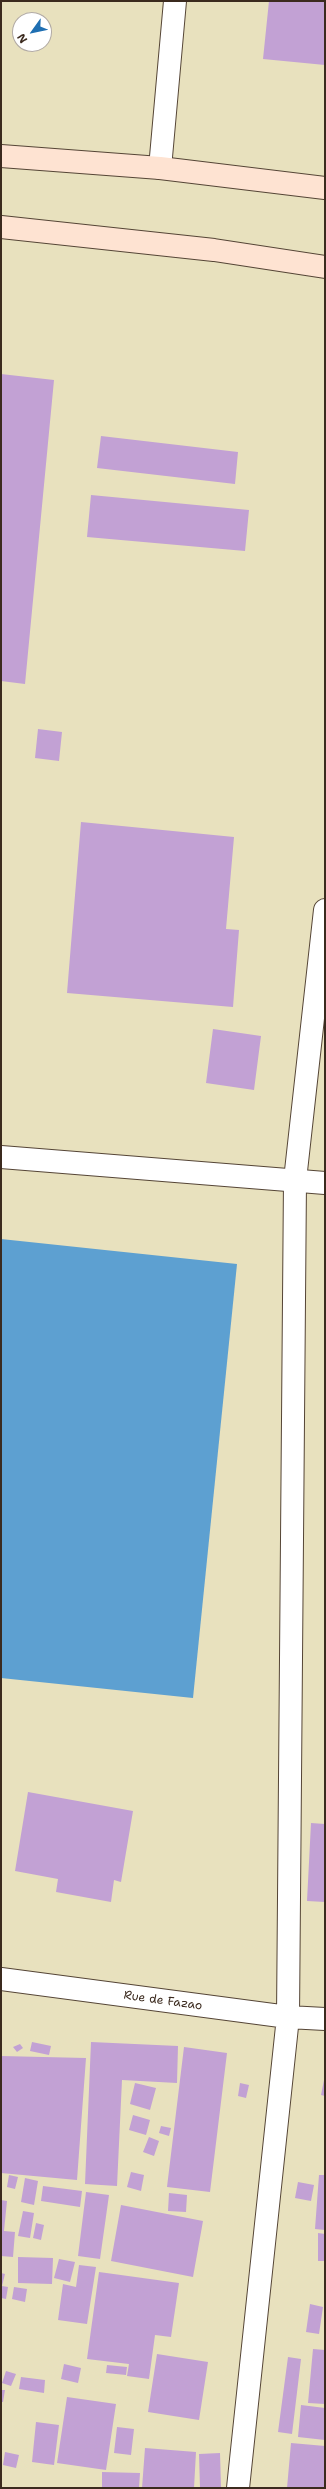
<!DOCTYPE html>
<html>
<head>
<meta charset="utf-8">
<style>
	body { margin:0 }
	#map { position:relative; width:326px; height:2489px; overflow:hidden; background:#e8e1be; font-family:"Shantell Sans",sans-serif }
	canvas { display:block }
	.frame { position:absolute; inset:0; border:2px solid #3b2a1e; pointer-events:none }
	.north { position:absolute; left:12px; top:12px; width:40px; height:40px; box-sizing:border-box; background:#fff; border:1px solid #b1aaa5; border-radius:50%; rotate:237deg; font-size:11px; font-weight:700; line-height:16px; text-align:center; color:#3b2a1e }
	.north::after { content:''; display:block; margin:auto; width:14px; height:18px; background:#1f6fb2; clip-path:polygon(50% 0,100% 100%,50% 72%,0 100%) }
</style>
</head>
<body>
<div id="map">
<canvas width="326" height="2489"></canvas>
<div class="frame"></div>
<div class="north">N</div>
</div>
<script>
const ctx = document.querySelector('canvas').getContext('2d');
ctx.lineJoin = 'round';
function fillPath(path, color) { ctx.fillStyle = color; ctx.fill(path, 'evenodd'); }
function strokePath(path, color, width, dash) { ctx.strokeStyle = color; ctx.lineWidth = width; ctx.lineCap = dash ? 'butt' : 'round'; ctx.setLineDash(dash || []); ctx.stroke(path); }
function write(font, color, halo, rows, align = 'center') {
  ctx.font = font + ' "Shantell Sans",sans-serif'; ctx.lineWidth = 3; ctx.setLineDash([]); ctx.textBaseline = 'middle'; ctx.strokeStyle = halo; ctx.fillStyle = color; for (const [text, x, y, turn = 0] of rows) {
    ctx.save(); ctx.translate(x, y); ctx.rotate((+turn || 0) * Math.PI / 180); ctx.textAlign = isNaN(turn) ? turn : align; if (halo) ctx.strokeText(text, 0, 0); ctx.fillText(text, 0, 0); ctx.restore();
  }
}
const water = new Path2D(`
	M1,1239L237,1264L193,1698L1,1678Z`);
const building = new Path2D(`
	M269,1H325V65L263,59Z
	M1,374L54,380L25,684L1,681Z
	M101,436L238,452L235,484L97,468Z
	M91,495L249,510L245,551L87,537Z
	M38,729L62,732L59,761L35,758Z
	M81,822L234,837L226,929L239,930L233,1007L67,993Z
	M213,1029L261,1036L254,1090L206,1083Z
	M28,1792L133,1811L121,1882L114,1880L111,1902L56,1892L58,1879L15,1871Z
	M311,1823L325,1824V1902L307,1901Z
	M32,2042L51,2046L49,2055L30,2051Z
	M91,2042L178,2046L177,2083L122,2080L117,2186L85,2184Z
	M20,2044L23,2048L17,2052L13,2047Z
	M184,2047L227,2053L210,2192L167,2187Z
	M1,2056L86,2058L77,2180L1,2173Z
	M324,2080H325V2096L321,2095Z
	M135,2083L156,2088L150,2110L130,2104Z
	M240,2083L249,2085L246,2098L238,2096Z
	M133,2115L150,2120L146,2135L129,2130Z
	M161,2126L171,2128L169,2136L159,2133Z
	M149,2137L159,2141L154,2156L143,2152Z
	M131,2172L144,2175L141,2191L127,2187Z
	M9,2175L18,2177L15,2189L7,2187Z
	M319,2175H325V2230L315,2229Z
	M25,2178L38,2181L34,2205L21,2202Z
	M298,2182L314,2185L311,2201L295,2198Z
	M43,2186L82,2191L80,2207L41,2201Z
	M86,2192L109,2195L100,2259L78,2256Z
	M169,2193L187,2195L186,2212L168,2211Z
	M1,2200L7,2201L4,2231L15,2232L13,2257L1,2256Z
	M121,2205L203,2221L193,2277L111,2261Z
	M23,2211L34,2213L30,2238L18,2236Z
	M36,2223L44,2225L41,2240L33,2238Z
	M318,2233L325,2234V2261H318Z
	M18,2257L53,2258L52,2284L18,2283Z
	M59,2259L75,2262L70,2282L54,2278Z
	M79,2265L96,2267L87,2324L58,2320L63,2284L76,2287Z
	M99,2272L179,2283L171,2337L155,2335L149,2379L127,2376L129,2364L87,2359Z
	M1,2273L5,2274L2,2286L8,2287L6,2299L1,2298Z
	M14,2287L27,2289L25,2302L12,2299Z
	M310,2304L323,2307L319,2334L306,2332Z
	M313,2349L325,2350V2404L308,2403Z
	M157,2354L208,2362L199,2420L148,2412Z
	M288,2357L301,2359L292,2434L278,2432Z
	M64,2364L81,2368L78,2383L61,2379Z
	M107,2365L127,2367L126,2375L106,2373Z
	M6,2371L16,2374L11,2386L2,2383Z
	M21,2377L45,2380L44,2393L19,2389Z
	M1,2390H5L3,2402H1Z
	M67,2397L116,2404L106,2470L57,2463Z
	M301,2405L325,2408V2440L298,2437Z
	M36,2422L59,2425L54,2465L32,2462Z
	M117,2427L134,2429L131,2455L114,2453Z
	M291,2443L325,2446V2488H287Z
	M145,2448L196,2452L194,2488H142Z
	M5,2452L19,2455L16,2468L3,2465Z
	M220,2453L221,2488H200L199,2454Z
	M102,2472L140,2473L139,2488H102Z`);
const service = new Path2D(`
	M160,168L175,1
	M1,1157L325,1183`);
const minor = new Path2D(`
	M1,1979L288,2017L325,2019
	M238,2488L288,2017L295,1180L325,910`);
const secondary = new Path2D(`
	M1,156L160,168L325,188
	M1,227L214,250L325,267`);
const streetNames = [
	["Rue de Fazao",163,2001,8]
];
fillPath(water, '#5da0d1');
fillPath(building, '#c2a1d4');
strokePath(service, '#554536', 24);
strokePath(minor, '#554536', 24);
strokePath(secondary, '#554536', 24);
strokePath(service, '#fff', 22);
strokePath(minor, '#fff', 22);
strokePath(secondary, '#fee3d2', 22);
write('12px', '#3b2a1e', '#fff', streetNames);
</script>
</body>
</html>
